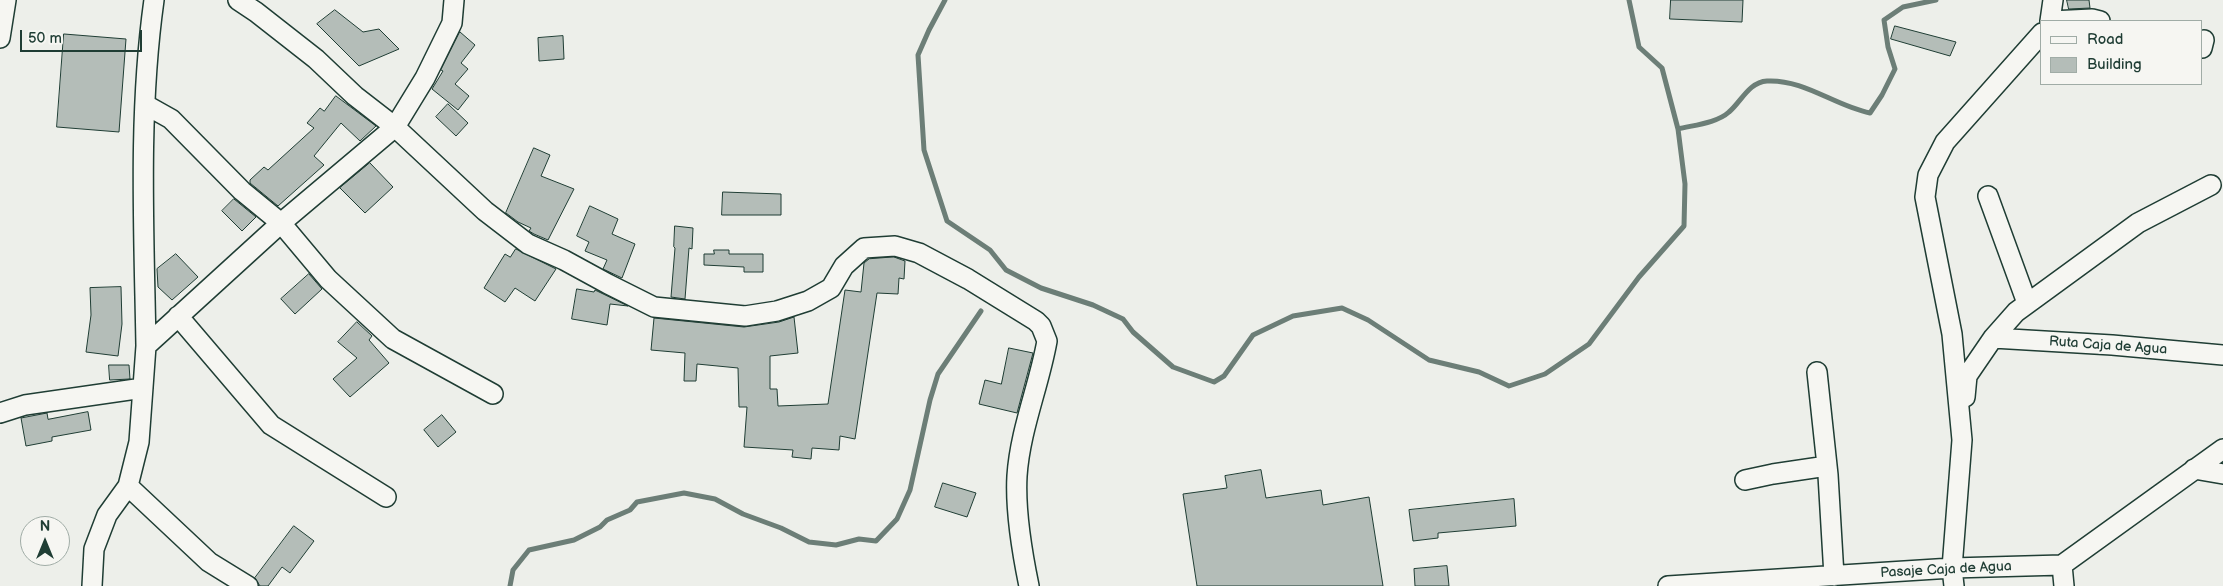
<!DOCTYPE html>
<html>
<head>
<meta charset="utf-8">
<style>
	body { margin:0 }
	#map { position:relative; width:2223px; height:586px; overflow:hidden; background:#edefea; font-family:"Balsamiq Sans",sans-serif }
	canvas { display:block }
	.legend { position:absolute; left:2040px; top:20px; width:162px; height:65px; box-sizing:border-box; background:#f6f6f2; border:1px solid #a0aca6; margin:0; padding:6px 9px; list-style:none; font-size:15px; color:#1f3d34 }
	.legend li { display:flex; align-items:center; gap:10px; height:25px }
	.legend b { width:25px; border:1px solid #a0aca6 }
	.north { position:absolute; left:20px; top:516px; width:50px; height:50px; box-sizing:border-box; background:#f6f6f2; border:1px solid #a0aca6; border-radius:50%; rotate:0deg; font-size:14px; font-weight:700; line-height:20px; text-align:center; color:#1f3d34 }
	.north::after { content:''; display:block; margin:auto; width:18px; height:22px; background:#1f3d34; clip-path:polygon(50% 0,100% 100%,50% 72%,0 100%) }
	.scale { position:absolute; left:20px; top:30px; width:122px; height:22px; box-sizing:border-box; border:2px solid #1f3d34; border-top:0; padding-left:6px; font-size:15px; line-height:18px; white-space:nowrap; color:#1f3d34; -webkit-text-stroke:4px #f6f6f2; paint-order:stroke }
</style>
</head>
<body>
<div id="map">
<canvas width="2223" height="586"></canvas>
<ul class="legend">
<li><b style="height:6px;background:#f6f6f2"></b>Road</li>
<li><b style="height:14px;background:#b4bdb8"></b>Building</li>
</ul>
<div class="north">N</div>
<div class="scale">50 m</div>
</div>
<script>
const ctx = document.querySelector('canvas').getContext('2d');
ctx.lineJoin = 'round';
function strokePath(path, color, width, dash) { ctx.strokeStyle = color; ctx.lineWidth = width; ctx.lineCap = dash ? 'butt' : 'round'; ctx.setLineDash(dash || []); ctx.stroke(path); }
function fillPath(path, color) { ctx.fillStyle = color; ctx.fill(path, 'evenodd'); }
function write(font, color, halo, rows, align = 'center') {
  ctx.font = font + ' "Balsamiq Sans",sans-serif'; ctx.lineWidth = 4; ctx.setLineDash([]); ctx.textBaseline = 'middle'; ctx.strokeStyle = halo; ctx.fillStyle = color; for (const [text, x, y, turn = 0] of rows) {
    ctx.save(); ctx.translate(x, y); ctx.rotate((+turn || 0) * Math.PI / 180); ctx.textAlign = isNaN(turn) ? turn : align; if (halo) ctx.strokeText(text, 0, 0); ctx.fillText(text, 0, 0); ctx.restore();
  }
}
const stream = new Path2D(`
	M945,0L929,30L918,55L924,150L947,221L990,250L1006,270L1041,288L1093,305L1123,319L1133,332L1173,367L1214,382L1224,376L1253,335L1293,316L1342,308L1368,320L1429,360L1479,372L1509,386L1545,374L1589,344L1639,277L1684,226L1685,184L1678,129L1662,68L1639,47L1629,0
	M1678,129C1694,125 1717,123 1729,112C1741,102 1749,82 1767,81C1804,79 1835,106 1870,113L1882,95L1895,69L1888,47L1884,20L1903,7L1936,0
	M510,586L513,570L529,550L574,540L600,527L607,520L630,510L637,502L684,493L715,499L743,514L781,528L809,542L836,545L859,539L876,541L897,519L910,490L930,400L938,374L981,311`);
const building = new Path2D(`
	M1671,0H1743L1742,22L1670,19Z
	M2067,0H2089L2090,8L2069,9Z
	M335,10L363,32L379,29L399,49L359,66L317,24Z
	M1895,26L1956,42L1950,56L1891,39Z
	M460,32L475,45L461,63L468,69L455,84L469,96L458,110L432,89L443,71L441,70Z
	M64,34L126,39L119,132L57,127Z
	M563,36L564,59L539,61L538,38Z
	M336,96L376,126L360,141L341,123L314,156L324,165L278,206L250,183V180L264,167L268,170L314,128L307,123L320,108L324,111Z
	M448,104L468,123L456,136L436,117Z
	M534,148L550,155L541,176L574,189L548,240L534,234L529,231L531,228L518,222L506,213Z
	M370,163L393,187L365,213L340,188Z
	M723,192L781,194V215H722Z
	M234,199L256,217L242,231L222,211Z
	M590,206L618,219L612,234L635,244L622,278L603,269L607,260L585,251L589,242L577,236Z
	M675,226L693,228L692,249L689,248L685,299L671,297L675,248L674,247Z
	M516,249L556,269L535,301L515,288L505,302L484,288L505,254L510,257Z
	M714,250H729V254H763V272H744V267L704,265V254H714Z
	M176,254L198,277L172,300L158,287L157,269Z
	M894,257L905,261L904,279L899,278L898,294L877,293L855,439L840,436L839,450L812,448L811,459L792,457L793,450L744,447L747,407H739L738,368L697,364L696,381H684L685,353L651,350L654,318L744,327L779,322L794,317L798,353L770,356V389H777L778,406L828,404L845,290L861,292L864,263L869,259Z
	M309,274L322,289L295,314L281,299Z
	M121,287L122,324L118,356L86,352L91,315L90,288Z
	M577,289L594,292L595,290L628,306L610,304L607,325L572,319Z
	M357,322L372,336L369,340L389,363L350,397L333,379L357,358L338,342Z
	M1009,348L1033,353L1017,413L979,404L985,380L1001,384Z
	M109,365H129L130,379L110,380Z
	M88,412L91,430L52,437V441L26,446L21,418L47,413L48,419Z
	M442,415L456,432L438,447L424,430Z
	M1261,470L1266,498L1321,490L1323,505L1369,497L1383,586H1197L1183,494L1227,488L1225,476Z
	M943,483L976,493L967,517L935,507Z
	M1514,499L1516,526L1438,533V538L1413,541L1409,510Z
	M294,526L314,541L290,573L282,567L268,586H260L255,578Z
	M1447,566L1449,586H1415L1414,569Z`);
const minor = new Path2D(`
	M238,0L256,12L316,59L355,96L395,127L485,211L528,244L564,260L608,284L654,307L745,316L777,311L808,301L831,288L844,266L864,248L895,246L919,253L968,279L1036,321L1041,326L1047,341C1039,386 1020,430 1017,476C1015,511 1022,552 1029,586
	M2050,21L2053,0
	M2051,21L2092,19L2100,21
	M0,38L6,0
	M2202,48L2204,40
	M146,105L171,119L242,191L281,223L328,279L393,339L493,394
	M1988,196L2027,303
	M178,316L271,425L386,497
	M1993,338L2112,345L2223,355
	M146,346C144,231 138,114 154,0
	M1817,372L1828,475L1834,576
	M1965,397L1967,376L1993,338L2016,312L2138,223L2211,185
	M0,413L25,405L143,388
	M2194,469L2223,474
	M1745,480L1773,474L1827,466
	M128,486L209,562L248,586
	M2062,565L2064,586
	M92,586L94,549L107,515L128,486L139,442L146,346L281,223L395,127L425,78L452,23L454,0
	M1668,586L1952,568L2062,565L2223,449
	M1954,586L1952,568L1962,440L1952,334L1925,197L1928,175L1945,142L2042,33`);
const streetNames = [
	["Ruta Caja de Agua",2108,346,4],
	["Pasaje Caja de Agua",1946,570,-3]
];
strokePath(stream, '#6c7e77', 5);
fillPath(building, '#b4bdb8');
strokePath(building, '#1f3d34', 1);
strokePath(minor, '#1f3d34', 22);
strokePath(minor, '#f6f6f2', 19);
write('14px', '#1f3d34', '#f6f6f2', streetNames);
</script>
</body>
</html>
